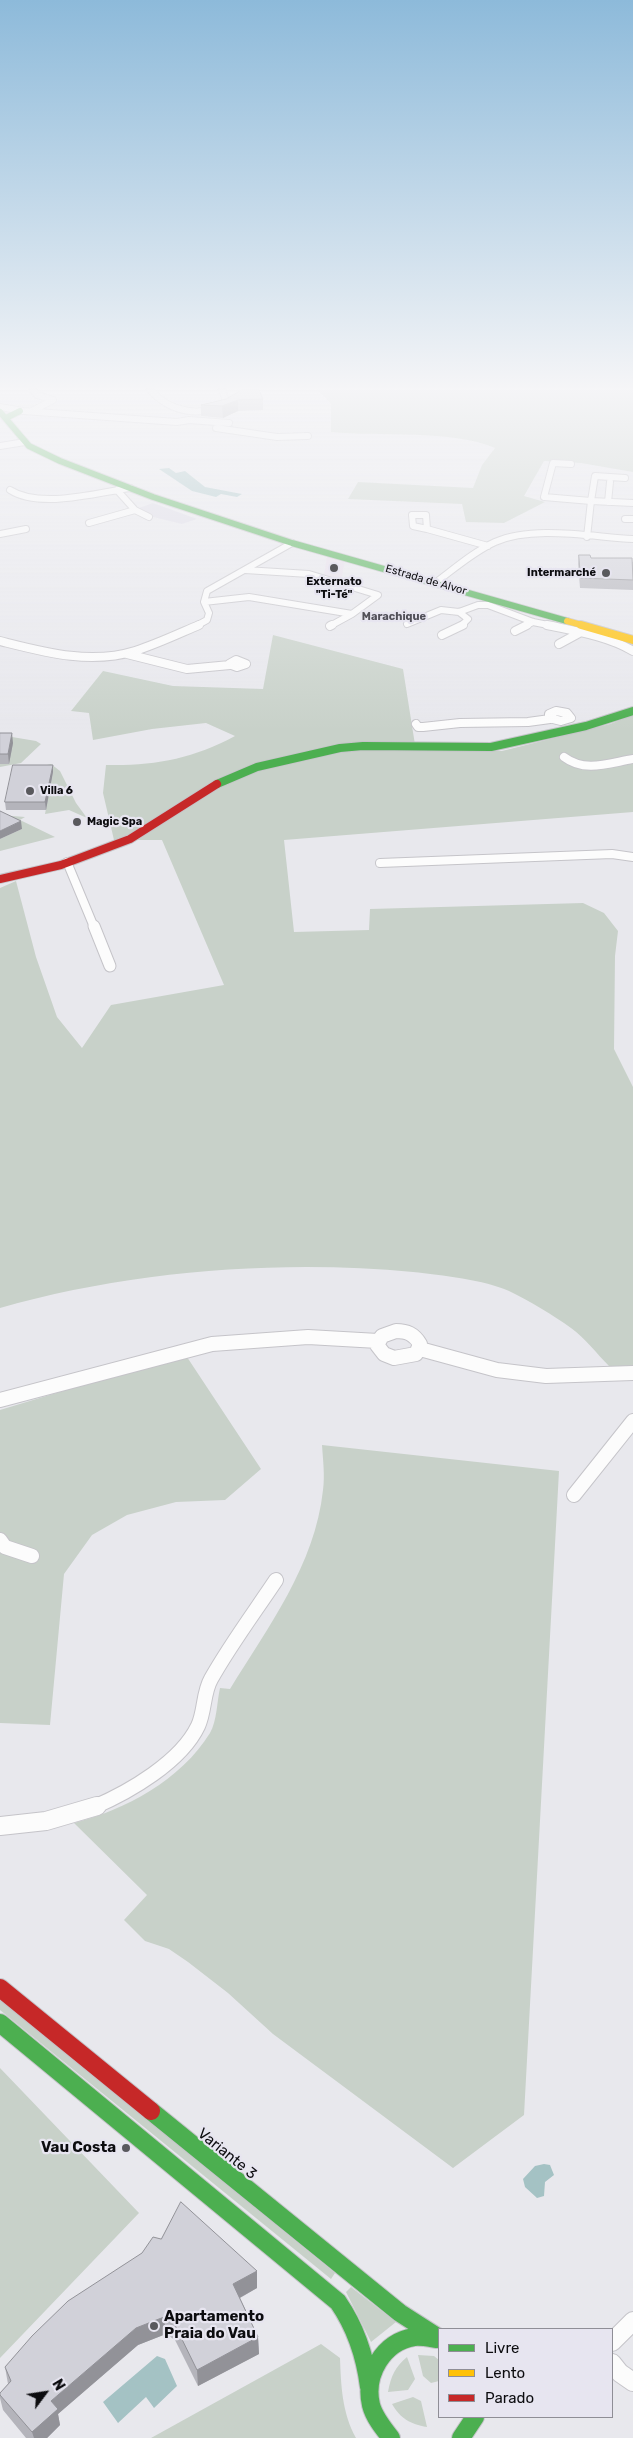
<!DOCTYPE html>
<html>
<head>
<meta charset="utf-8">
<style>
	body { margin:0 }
	#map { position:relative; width:633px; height:2438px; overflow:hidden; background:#e8e8ed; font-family:Rubik,sans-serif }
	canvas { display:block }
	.legend { position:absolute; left:438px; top:2328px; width:175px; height:90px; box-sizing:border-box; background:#e7e5f0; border:1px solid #8f8e96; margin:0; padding:6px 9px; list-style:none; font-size:15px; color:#0c0c0f }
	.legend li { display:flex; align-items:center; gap:10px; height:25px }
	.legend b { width:25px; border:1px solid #8f8e96 }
	.north { position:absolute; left:20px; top:2368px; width:50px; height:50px; -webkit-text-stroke:4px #e7e5f0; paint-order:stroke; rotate:59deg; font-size:14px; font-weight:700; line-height:20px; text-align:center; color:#0c0c0f }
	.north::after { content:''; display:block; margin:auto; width:18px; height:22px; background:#0c0c0f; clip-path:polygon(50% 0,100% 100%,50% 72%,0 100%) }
</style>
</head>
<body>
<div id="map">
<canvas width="633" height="2438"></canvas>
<ul class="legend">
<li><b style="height:6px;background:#4caf50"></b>Livre</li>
<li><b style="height:6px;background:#ffc107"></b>Lento</li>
<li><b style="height:6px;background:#c62828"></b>Parado</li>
</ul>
<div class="north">N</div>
</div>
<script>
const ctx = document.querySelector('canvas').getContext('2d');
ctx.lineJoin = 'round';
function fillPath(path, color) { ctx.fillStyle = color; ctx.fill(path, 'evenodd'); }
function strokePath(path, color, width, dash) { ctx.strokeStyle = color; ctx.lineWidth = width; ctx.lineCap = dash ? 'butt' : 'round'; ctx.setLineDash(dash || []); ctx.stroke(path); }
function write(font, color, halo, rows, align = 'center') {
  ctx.font = font + ' Rubik,sans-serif'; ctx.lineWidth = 4.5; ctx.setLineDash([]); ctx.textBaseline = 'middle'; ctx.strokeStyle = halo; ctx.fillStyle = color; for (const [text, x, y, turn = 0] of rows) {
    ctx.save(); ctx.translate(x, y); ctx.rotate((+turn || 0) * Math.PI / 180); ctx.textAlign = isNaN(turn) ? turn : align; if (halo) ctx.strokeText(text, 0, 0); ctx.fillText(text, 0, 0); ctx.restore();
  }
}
const built = new Path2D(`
	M153,503L197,519L182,524L149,516L140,511L139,508Z`);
const education = new Path2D(`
	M327,556L345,561L341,580L324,575Z`);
const green = new Path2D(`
	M318,390H633V472L581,463L544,461L524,496L545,502L504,523L466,522L462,504L348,499L358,482L473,488L482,465L495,448C451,429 379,437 331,432V404Z
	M273,635L403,669L416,751H502L610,724L633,715V812L284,840L294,932L369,930L370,909L583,903L604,913L618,931L615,956L614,1049L633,1087V1368L609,1366C597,1354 585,1338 571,1328C553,1315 530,1301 509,1291C485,1280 441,1275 413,1272C281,1259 128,1271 0,1308V888L16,881L36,957L57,1017L82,1048L111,1005L224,985L162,840H114L103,793L106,765C154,766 192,759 235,736L206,723L152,729L93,740L89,713L71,711L103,671L173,686L263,689Z
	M6,736L36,741L41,744L21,763L0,767V764H9Z
	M51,764L60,771L76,803L87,818L69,810L45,814L53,772L43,766Z
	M0,815L25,817L20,820L55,837L0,851V839L22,829Z
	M185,1354L261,1469L225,1500L176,1502L127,1515L92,1535L64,1574L50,1725L0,1723V1410Z
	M322,1445L559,1471L524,2115L453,2168L273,2034L228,1993L188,1962L169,1949L145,1941L124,1920L147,1895L74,1823C125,1810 181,1780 210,1733C217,1721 217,1701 220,1688L230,1689C268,1627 315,1565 323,1490C325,1476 323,1460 322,1445Z
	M0,2000L335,2273L331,2279L0,2010Z
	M0,2068L139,2213L0,2358Z
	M351,2287L396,2322L371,2342L346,2292Z
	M321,2344L340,2358C341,2385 342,2413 356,2438H151Z
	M418,2355L434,2356L439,2360V2381L431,2383L423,2376Z
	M407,2357L415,2379L408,2390L388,2392C391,2376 395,2367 407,2357Z
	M413,2397L421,2401L427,2427C410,2424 401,2419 392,2404Z`);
const water = new Path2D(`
	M169,468L176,473L185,471L205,487L242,494L237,497L221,494L216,497L192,491L159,469Z
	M544,2164L550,2165L554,2175L545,2182L544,2196L537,2198L525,2187L523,2179L535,2166Z
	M157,2356L165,2359L177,2386L154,2408L146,2397L118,2423L103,2402Z`);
const streetFar4 = new Path2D(`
	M150,390C169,411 202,420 226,401L222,390
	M0,407L23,411L177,422L189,420L229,423
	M32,411L53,400L37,395L33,390
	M216,428L277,437L308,436
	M0,446L25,442
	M571,464L553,463L544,497L591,501L595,476L625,478
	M10,490C40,509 96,493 130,488
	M608,502L610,482
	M135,510L149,517
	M412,515H426L427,529L413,526Z
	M625,519H633
	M89,523L135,510L117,490
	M427,529L488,546
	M0,534L26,529
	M587,537L591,501L633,503
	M245,570L309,574L378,595L352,614
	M435,583C454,569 473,552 495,542C534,525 592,537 633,539
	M204,602L249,597L352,614L330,626
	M459,612L468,619L461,626
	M407,624L441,610L459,612L478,605H488L533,622L553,626
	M196,626L207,620L209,613L204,602L207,591L292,543
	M525,626L533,622`);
const streetFar3 = new Path2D(`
	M547,625C575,631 608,636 633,651
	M330,626L332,625
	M515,631L527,625
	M442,635L463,625
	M0,641C44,652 90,665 135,651C157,644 178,634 199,625
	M559,644L581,632
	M127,654L187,669L230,665
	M236,660L246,664L237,667L229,664Z
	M556,711L567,713L571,718L561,721L549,718V714Z
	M416,724L418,727H423L460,723L528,722L550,719
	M564,757C585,773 609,763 633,759
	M67,862L94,927
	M380,863L612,854L633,857`);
const streetFar2 = new Path2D(`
	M94,926L110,966`);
const streetFar1 = new Path2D(`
	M396,1331C407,1331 414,1334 420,1344L416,1354L394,1358L384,1354L377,1345L382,1336Z
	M420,1349L497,1370L546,1376L633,1373
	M0,1400L212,1344L308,1337L378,1341
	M574,1495L633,1421
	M0,1540L5,1547L32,1556
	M94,1807C129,1792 181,1762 198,1726C205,1711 203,1693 211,1679C230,1645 254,1613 276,1580`);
const street = new Path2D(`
	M0,1826L46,1821L97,1806
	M612,2342L633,2321
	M612,2363L620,2373L633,2382`);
const fastFar2 = new Path2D(`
	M0,412L29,446L60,461L153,497L292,543L567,621
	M6,418L20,411`);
const fastFar1 = new Path2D(`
	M217,784L257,767L340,748L363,746L491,747L586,726L633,711`);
const fast = new Path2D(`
	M0,2023L338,2302C356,2328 365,2355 369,2387
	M151,2111L400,2313L439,2338
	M391,2438C383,2428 374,2417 371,2405C364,2375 383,2342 414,2337C421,2336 430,2338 437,2339
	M461,2438L475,2417`);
const slowFar1 = new Path2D(`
	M567,621L585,626`);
const slow = new Path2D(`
	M581,625L633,640`);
const jamFar1 = new Path2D(`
	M0,879L61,865L130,839L217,784`);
const jam = new Path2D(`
	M0,1988L151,2111`);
const wall = new Path2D(`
	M237,390H259L263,399V410L238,411L223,418L201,416V405L226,399L238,392Z
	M579,555L591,558L633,562V590L580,588L578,564Z
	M0,733L13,743L9,764H0Z
	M53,772L46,810H6L5,802Z
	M142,2253L257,2271V2288L240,2298L258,2337L259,2354L198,2386L175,2340L166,2334L138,2345L58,2414L60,2425L47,2438H26L3,2410L0,2398V2393L8,2384L5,2367Z`);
const shadedWall = new Path2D(`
	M238,400V411L223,418L222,406Z
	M12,733L13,743L9,764L8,754Z
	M53,765V772L46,810L45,802Z
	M21,821L22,829L0,839V831Z
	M257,2271V2288L234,2301L233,2284Z
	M164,2317L166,2334L138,2345L58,2414L60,2425L47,2438H34L32,2432L51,2401L136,2328Z
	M258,2337L259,2354L198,2386L197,2370Z`);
const building = new Path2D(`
	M242,390H259L263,399L238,400L222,406L201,405L226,399Z
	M579,555H590L591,558H632L633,580L581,578Z
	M0,733H12L8,754H0Z
	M13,765H53L45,802H5Z
	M0,811L21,821L0,831Z
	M181,2202L257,2271L233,2284L258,2337L197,2370L174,2323L164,2317L136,2328L51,2401L58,2409L32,2432L0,2395V2393L11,2381L5,2367L32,2336L68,2301L142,2253L153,2237L161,2239Z`);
const markers = [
	[334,568,5,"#59595d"],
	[606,573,5,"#59595d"],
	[30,791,5,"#59595d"],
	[77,822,5,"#59595d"],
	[126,2148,5,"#59595d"],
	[154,2326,5,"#59595d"]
];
const farPoinames = [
	["Intermarché",596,573,"right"],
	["Externato",334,582,"center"],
	["\"Ti-Té\"",334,595,"center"],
	["Villa 6",40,791],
	["Magic Spa",87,822]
];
const farStreetnames = [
	["Estrada de Alvor",426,580,16]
];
const farNeighbourhoodnames = [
	["Marachique",394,617]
];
const nearPoinames = [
	["Vau Costa",116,2148],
	["Apartamento",164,2317,"left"],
	["Praia do Vau",164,2334,"left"]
];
const nearStreetnames = [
	["Variante 3",227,2154,39]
];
fillPath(built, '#dbd9e5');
fillPath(education, '#e7dfeb');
fillPath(green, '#c8d1c9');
fillPath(water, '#a4c2c4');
strokePath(streetFar4, '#c5c4c9', 8);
strokePath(streetFar3, '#c5c4c9', 10);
strokePath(streetFar2, '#c5c4c9', 13);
strokePath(streetFar1, '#c5c4c9', 16);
strokePath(street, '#c5c4c9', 20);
strokePath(fastFar2, '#c5c4c9', 8);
strokePath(fastFar1, '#c5c4c9', 10);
strokePath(fast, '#c5c4c9', 20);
strokePath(slowFar1, '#c5c4c9', 8);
strokePath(slow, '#c5c4c9', 10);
strokePath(jamFar1, '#c5c4c9', 10);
strokePath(jam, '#c5c4c9', 20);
strokePath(streetFar4, '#fcfcfc', 6);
strokePath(streetFar3, '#fcfcfc', 8);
strokePath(streetFar2, '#fcfcfc', 11);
strokePath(streetFar1, '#fcfcfc', 14);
strokePath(street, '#fcfcfc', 18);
strokePath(fastFar2, '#4caf50', 6);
strokePath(fastFar1, '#4caf50', 8);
strokePath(fast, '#4caf50', 18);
strokePath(slowFar1, '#ffc107', 6);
strokePath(slow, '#ffc107', 8);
strokePath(jamFar1, '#c62828', 8);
strokePath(jam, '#c62828', 18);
fillPath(wall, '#b4b4bb');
fillPath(shadedWall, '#929298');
fillPath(building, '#d1d1d9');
strokePath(building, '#929298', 1);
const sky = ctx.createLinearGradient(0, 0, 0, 731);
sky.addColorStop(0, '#8dbada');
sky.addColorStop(0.53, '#f5f5f7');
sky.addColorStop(1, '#f5f5f700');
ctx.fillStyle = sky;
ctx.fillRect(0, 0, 633, 731);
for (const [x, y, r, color] of markers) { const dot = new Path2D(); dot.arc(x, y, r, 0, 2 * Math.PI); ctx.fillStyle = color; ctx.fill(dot); strokePath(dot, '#e7e5f0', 2); }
write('bold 11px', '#0c0c0f', '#e7e5f0', farPoinames, 'left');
write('11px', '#0c0c0f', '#e7e5f0', farStreetnames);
write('bold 11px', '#515059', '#e7e5f0', farNeighbourhoodnames);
write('bold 15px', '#0c0c0f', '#e7e5f0', nearPoinames, 'right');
write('15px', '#0c0c0f', '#e7e5f0', nearStreetnames);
</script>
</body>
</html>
